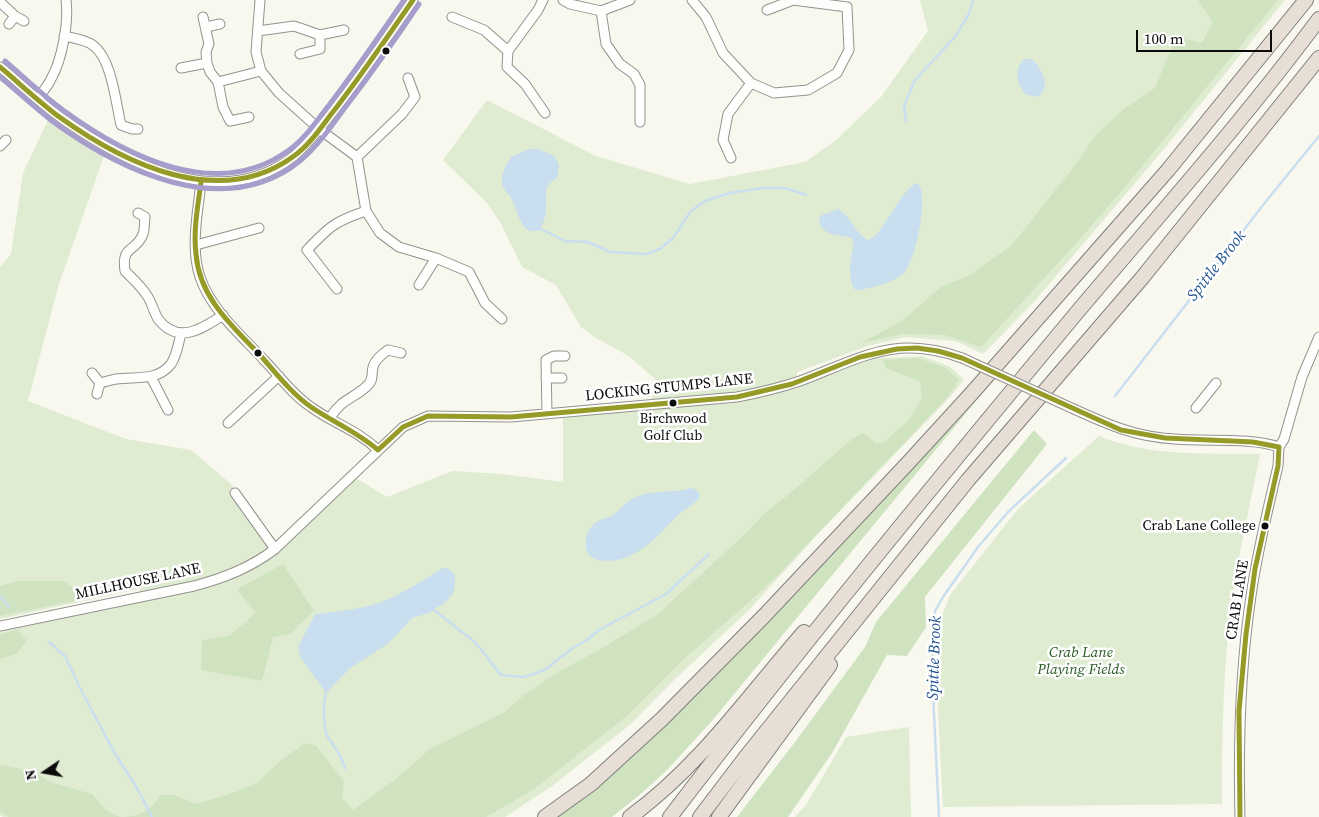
<!DOCTYPE html>
<html>
<head>
<meta charset="utf-8">
<style>
	body { margin:0 }
	#map { position:relative; width:1319px; height:817px; overflow:hidden; background:#f9f8ef; font-family:"Source Serif 4",serif }
	canvas { display:block }
	.north { position:absolute; left:20px; top:747px; width:50px; height:50px; -webkit-text-stroke:4px #fff; paint-order:stroke; rotate:258deg; font-size:14px; font-weight:700; line-height:20px; text-align:center; color:#0b0b0b }
	.north::after { content:''; display:block; margin:auto; width:18px; height:22px; background:#0b0b0b; clip-path:polygon(50% 0,100% 100%,50% 72%,0 100%) }
	.scale { position:absolute; left:1136px; top:30px; width:136px; height:22px; box-sizing:border-box; border:2px solid #0b0b0b; border-top:0; padding-left:6px; font-size:15px; line-height:18px; white-space:nowrap; color:#0b0b0b; -webkit-text-stroke:4px #fff; paint-order:stroke }
</style>
</head>
<body>
<div id="map">
<canvas width="1319" height="817"></canvas>
<div class="north">N</div>
<div class="scale">100 m</div>
</div>
<script>
const ctx = document.querySelector('canvas').getContext('2d');
ctx.lineJoin = 'round';
function fillPath(path, color) { ctx.fillStyle = color; ctx.fill(path, 'evenodd'); }
function strokePath(path, color, width, dash) { ctx.strokeStyle = color; ctx.lineWidth = width; ctx.lineCap = dash ? 'butt' : 'round'; ctx.setLineDash(dash || []); ctx.stroke(path); }
function write(font, color, halo, rows, align = 'center') {
  ctx.font = font + ' "Source Serif 4",serif'; ctx.lineWidth = 5; ctx.setLineDash([]); ctx.textBaseline = 'middle'; ctx.strokeStyle = halo; ctx.fillStyle = color; for (const [text, x, y, turn = 0] of rows) {
    ctx.save(); ctx.translate(x, y); ctx.rotate((+turn || 0) * Math.PI / 180); ctx.textAlign = isNaN(turn) ? turn : align; if (halo) ctx.strokeText(text, 0, 0); ctx.fillText(text, 0, 0); ctx.restore();
  }
}
const green = new Path2D(`
	M920,0H1285L1159,155L1033,303L983,354L956,341L906,337L868,346L797,372L796,386L848,366L878,358L922,356L949,366L964,380L950,397L819,533L749,610L674,680L631,724L552,786L505,817H3L0,815V632L144,600L139,589L0,619V267L11,254L23,173L48,120L104,156L59,284L28,401L126,439L191,450L231,484L264,527L283,547L356,478L387,497L452,471L503,474L563,482V418L650,409L656,380L629,356L594,337L581,327L556,285L522,267L500,222L486,202L443,160L487,100L596,156L690,184L805,162L835,141L881,97L928,31Z
	M1099,436C1149,457 1206,453 1260,454C1252,496 1242,538 1235,581C1223,654 1222,729 1222,804L943,807L936,673L939,623L950,595L1018,509Z
	M909,727L911,817H795L806,805L846,737Z`);
const forest = new Path2D(`
	M1198,0H1278L1120,193L1080,239L981,347L945,335L903,334L862,343L903,320L941,287L968,276L1011,246L1076,164L1096,135L1124,109L1155,88L1176,37L1202,43L1213,22Z
	M918,358L944,367L959,380L945,400L777,576L747,604L686,657L629,714L533,790L486,817H124C142,816 151,809 161,795H174L196,804L236,792L257,783L277,764L305,743L316,746L344,781L342,798L353,810L396,779L430,749L505,712L525,694L560,671L604,647L658,614L745,534L767,511L787,496L853,438L863,433L876,443H883L908,421L922,399L920,381L886,368L883,360Z
	M990,384L711,722L667,770L643,792L612,817H553L841,543Z
	M1034,430L1047,444L925,597L926,627L907,656L887,655L832,753L788,817H737L795,742L865,647L876,622Z
	M283,564L314,611L290,634L273,637L262,681L201,670L202,640L229,636L256,613L237,589Z
	M19,581H63L84,594L85,599L0,616V586Z
	M18,630L27,641L16,654L0,659V634Z
	M0,765L32,771L50,782L92,794L106,810L120,817H9L0,812Z`);
const water = new Path2D(`
	M1025,59H1031C1042,66 1053,91 1036,97L1025,94C1017,84 1013,67 1025,59Z
	M529,149H539L552,155L557,160L559,166L557,178L550,183L546,190V214L541,229C521,239 519,212 512,200C509,194 503,190 502,183C501,174 506,165 511,157Z
	M916,183L919,184C928,201 916,258 904,273C897,280 879,286 869,288C864,289 860,291 854,289C850,280 849,269 851,259C852,251 855,246 852,238C839,234 821,238 819,218L822,215L838,209C852,217 855,234 868,240C883,236 897,195 916,183Z
	M692,488L699,492V498C693,506 683,510 676,517C661,533 646,550 625,558C609,563 583,564 586,541C586,536 588,530 591,527C596,520 604,519 611,516C619,511 624,504 632,499C646,491 662,492 677,491C682,490 687,489 692,488Z
	M443,568H447L455,575V583L453,593L447,601L429,613L412,618L389,643L349,669L326,693L300,656L298,647L315,614C337,612 363,609 384,601C405,592 424,580 443,568Z`);
const stream = new Path2D(`
	M906,121L904,106L915,80L955,37L969,14L973,0
	M541,229L565,241L588,242L610,252L647,254L660,249L673,238L691,211L705,201L730,193L763,188H785L806,195
	M1115,396L1267,200L1319,136
	M0,596L9,607
	M434,610L476,643L501,675L523,677L537,673L546,669L574,647L587,640L599,630L666,594L709,554
	M49,642L65,656L81,690L113,750L138,790L152,817
	M326,693L324,703V720L326,734L340,755L345,768
	M939,817L932,673L935,611L943,597L978,547L1008,512L1066,458`);
const minor = new Path2D(`
	M260,0L256,52L261,71L279,93L319,129L357,157L366,211L380,233L399,247L436,258L469,272L485,303L502,319
	M543,0L538,10L508,51L507,67L525,84L545,113
	M563,0L570,4L601,11L630,0
	M692,0L706,17L723,53L751,83L774,93L808,90L837,73L849,50L847,7L793,0L767,10
	M0,2L15,16L24,21
	M601,11L606,44L620,64L634,74L640,85V122
	M203,17L209,44L206,52L207,63L210,72L218,82L223,107L230,121L249,117
	M452,17L484,30L508,51
	M9,24L15,16
	M206,27L220,24
	M258,31L294,26L320,35L344,30
	M64,36C73,38 87,40 94,46C112,60 116,104 121,125L132,129H138
	M300,54L320,49V35
	M0,67C22,85 43,106 67,122C131,166 223,212 294,156C311,141 325,122 338,105C365,70 389,35 413,0
	M181,68L207,63
	M218,82L261,71
	M38,99C42,92 48,86 51,79C62,60 69,22 66,0
	M0,146L6,140
	M357,157L402,114L415,97L408,78
	M731,158L723,140L728,114L751,83
	M201,182C198,212 190,247 200,277C211,310 242,336 265,361C280,377 293,395 311,407C334,424 356,429 378,450
	M138,213L145,217C144,223 145,229 143,234C136,253 121,244 125,271C133,279 142,287 148,297C152,304 154,312 158,319C178,345 202,329 223,315
	M196,245L259,228
	M419,285L436,258
	M337,289L307,250C329,227 335,221 366,211
	M92,373L100,383L97,394
	M151,377L168,410
	M546,378H562
	M100,383C105,382 110,380 116,379C135,376 157,382 171,364C177,355 178,344 181,334
	M1196,408L1216,383
	M1076,410C1111,426 1137,437 1175,439C1207,442 1250,437 1279,447
	M547,414L546,360L554,356H565
	M330,418C342,398 354,399 368,385C374,379 371,375 373,367C375,360 382,354 388,350L401,353
	M228,423L279,376
	M235,493L275,549
	M0,626L194,586C224,578 250,568 275,549L403,427L428,416L511,417L737,397C758,393 779,388 800,381C861,358 895,334 962,358
	M1240,817C1238,742 1240,670 1251,596C1257,552 1268,509 1278,466L1279,447L1284,439L1302,377L1319,337`);
const highway = new Path2D(`
	M545,817L591,784L662,719L765,615L908,463L972,393L1168,170L1306,0
	M630,817C699,767 748,696 804,632
	M670,817C802,644 940,477 1079,310C1160,214 1244,120 1319,19
	M700,817L745,758L968,480L1142,278L1319,58
	M719,817L830,665`);
const minorBridge = new Path2D(`
	M962,358L1076,410`);
const bus1 = new Path2D(`
	M0,67C19,83 38,101 58,116C123,163 219,211 294,156C311,144 323,124 336,108C363,73 388,36 413,0
	M201,182C198,206 193,230 196,254C199,297 232,326 260,355C276,373 291,393 311,407C333,422 357,432 378,450L403,427L428,416L511,417L737,397L792,384L860,357L897,349L917,348L938,351L962,358L1121,430L1165,438L1253,442L1279,447L1278,466L1255,569L1246,634L1239,711L1240,817`);
const bus2 = new Path2D(`
	M0,77C17,91 34,107 52,121C119,170 224,222 300,161C317,147 331,127 344,109C370,75 395,40 419,4`);
const bus3 = new Path2D(`
	M5,61C24,77 42,95 63,110C126,156 217,203 289,150C305,139 317,120 329,105C355,71 380,35 404,0`);
const markers = [
	[386,51,4.5,"#0b0b0b"],
	[258,353,4.5,"#0b0b0b"],
	[673,403,4.5,"#0b0b0b"],
	[1265,526,4.5,"#0b0b0b"]
];
const busNames = [
	["Birchwood",673,419],
	["Golf Club",673,436],
	["Crab Lane College",1256,526,"right"]
];
const streetNames = [
	["LOCKING STUMPS LANE",669,388,-6],
	["MILLHOUSE LANE",138,582,-12],
	["CRAB LANE",1238,600,-81]
];
const parkNames = [
	["Crab Lane",1081,653],
	["Playing Fields",1081,670]
];
const waterNames = [
	["Spittle Brook",1217,266,-52],
	["Spittle Brook",935,658,-88]
];
fillPath(green, '#dfecd1');
fillPath(forest, '#cfe3c0');
fillPath(water, '#c9deef');
strokePath(stream, '#c9deef', 2.5);
strokePath(minor, '#92928e', 11);
strokePath(highway, '#7f7f7b', 16);
strokePath(minor, '#fefefd', 9);
strokePath(highway, '#e7dfd6', 14);
strokePath(minorBridge, '#92928e', 11, []);
strokePath(minorBridge, '#fefefd', 9);
strokePath(bus1, '#969a27', 5);
strokePath(bus2, '#a69dcd', 5);
strokePath(bus3, '#a69dcd', 5);
for (const [x, y, r, color] of markers) { const dot = new Path2D(); dot.arc(x, y, r, 0, 2 * Math.PI); ctx.fillStyle = color; ctx.fill(dot); strokePath(dot, '#fff', 2); }
write('14px', '#0b0b0b', '#fff', busNames);
write('15px', '#0b0b0b', '#fff', streetNames);
write('italic 15px', '#295b23', '#fff', parkNames);
write('italic 16px', '#22548f', '#fff', waterNames);
</script>
</body>
</html>
